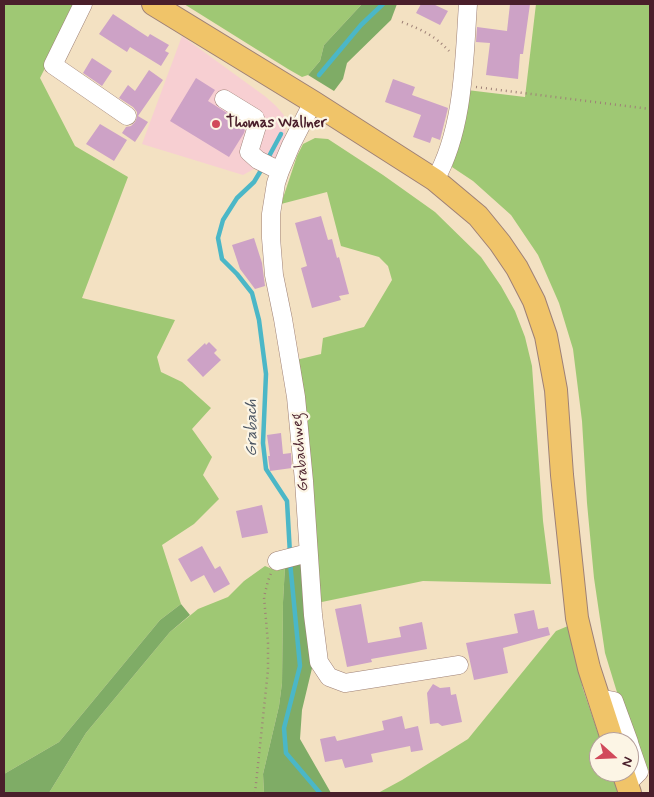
<!DOCTYPE html>
<html>
<head>
<meta charset="utf-8">
<style>
	body { margin:0 }
	#map { position:relative; width:654px; height:797px; overflow:hidden; background:#f3e1c2; font-family:Mynerve,sans-serif }
	canvas { display:block }
	.frame { position:absolute; inset:0; border:5px solid #4a1f2b; pointer-events:none }
	.north { position:absolute; left:589px; top:732px; width:50px; height:50px; box-sizing:border-box; background:#fcf5e5; border:1px solid #b59f9b; border-radius:50%; rotate:110deg; font-size:14px; font-weight:700; line-height:20px; text-align:center; color:#4a1f2b }
	.north::after { content:''; display:block; margin:auto; width:18px; height:22px; background:#d1495b; clip-path:polygon(50% 0,100% 100%,50% 72%,0 100%) }
</style>
</head>
<body>
<div id="map">
<canvas width="654" height="797"></canvas>
<div class="frame"></div>
<div class="north">N</div>
</div>
<script>
const ctx = document.querySelector('canvas').getContext('2d');
ctx.lineJoin = 'round';
function fillPath(path, color) { ctx.fillStyle = color; ctx.fill(path, 'evenodd'); }
function strokePath(path, color, width, dash) { ctx.strokeStyle = color; ctx.lineWidth = width; ctx.lineCap = dash ? 'butt' : 'round'; ctx.setLineDash(dash || []); ctx.stroke(path); }
function write(font, color, halo, rows, align = 'center') {
  ctx.font = font + ' Mynerve,sans-serif'; ctx.lineWidth = 4.5; ctx.setLineDash([]); ctx.textBaseline = 'middle'; ctx.strokeStyle = halo; ctx.fillStyle = color; for (const [text, x, y, turn = 0] of rows) {
    ctx.save(); ctx.translate(x, y); ctx.rotate((+turn || 0) * Math.PI / 180); ctx.textAlign = isNaN(turn) ? turn : align; if (halo) ctx.strokeText(text, 0, 0); ctx.fillText(text, 0, 0); ctx.restore();
  }
}
const built = new Path2D(`
	M182,36L266,97L276,106L283,114L286,120L285,138L271,174L254,169L243,175L142,144Z`);
const green = new Path2D(`
	M4,4H77L40,78L75,146L128,177L82,298L175,320L157,357L161,372L182,382L211,408L192,429L212,457L203,475L219,499L194,524L162,545L181,604L160,620L59,742L4,774Z
	M184,4H362L324,45L320,61L308,75L302,77L288,69Z
	M536,4H650V770L643,772L623,712L605,653L594,578L587,503L582,421L573,349L559,303L538,255L511,215L473,181L452,167L467,90L525,97Z
	M315,138L328,139L383,175L435,212L481,257L501,286L515,311L525,337L532,366L543,521L551,584L423,581L317,603L296,360L321,354L323,338L364,327L392,280L388,266L379,257L341,246L327,192L281,204L297,156L303,144Z
	M265,566L277,571L285,566L283,602L282,683L279,706L263,774L264,793H49L86,733L170,632L198,609L228,597L244,581Z
	M568,626L583,689L601,742H599V772H611L619,793H378L402,780L468,739L556,631Z`);
const forest = new Path2D(`
	M362,4H397L391,20L347,63L343,79L334,91L308,75L320,61L324,45Z
	M315,562L313,664L302,710L300,739L331,793H264L263,774L279,706L282,683L283,602L285,566Z
	M181,604L190,615L170,632L86,733L49,793H4V774L59,742L160,620Z`);
const stream = new Path2D(`
	M319,75L361,25L383,4
	M267,160L281,134
	M263,167L254,182L237,198L223,220L218,238L222,259L237,274L252,293L259,320L266,374L263,443L266,469L287,501L290,554
	M290,562L300,666L284,728L286,753L320,793`);
const building = new Path2D(`
	M421,4H433L448,11L440,25L416,13Z
	M510,4H530L523,54H520L518,79L486,75L490,43L476,42L477,27L507,31Z
	M113,14L148,37L150,34L169,45L165,51L169,53L161,66L130,47L127,52L99,34Z
	M92,58L112,71L102,86L83,73Z
	M149,70L163,80L138,116L148,122L135,142L122,133L126,127L131,126L135,122L137,117V112L133,107L119,98L128,85L135,91Z
	M196,78L215,90L208,101L246,125L244,133L229,157L170,121Z
	M393,79L415,87L412,95L448,108L440,140L432,137L430,143L413,137L421,115L385,102Z
	M100,124L127,140L114,161L86,144Z
	M321,216L328,240L332,239L337,258L339,257L349,294L339,296L341,300L312,308L301,268L307,266L295,223Z
	M254,238L262,263L265,286L255,289L240,269L232,245Z
	M209,342L217,350L214,353L221,360L203,377L187,360L205,343L206,345Z
	M281,433L283,454L291,453L292,468L270,471L268,456H270L267,435Z
	M262,505L268,533L242,538L236,511Z
	M202,546L215,569L220,566L230,584L214,593L204,575L191,582L178,559Z
	M361,604L368,643L401,637L399,627L422,622L427,649L371,659L372,662L347,667L335,609Z
	M534,610L538,629L548,627L550,635L503,648L508,673L474,680L466,643L518,633L514,614Z
	M433,684L440,688L450,687L451,695L456,694L462,722L442,726L438,723L430,724L427,693Z
	M402,716L405,729L418,726L423,750L411,752L410,746L371,754L373,762L345,768L342,759L325,762L320,739L335,736L337,741L384,730L382,721Z`);
const path = new Path2D(`
	M402,22C422,30 434,35 449,51
	M476,87L650,109
	M255,793L268,670V643L264,597L268,581L271,573`);
const minor = new Path2D(`
	M83,4L53,65L127,116
	M224,99L255,118L257,126L249,152L258,160L280,171
	M313,102L291,145L280,171L276,183L271,214V238L274,275L283,319L296,397L304,481L313,615L319,662L329,677L345,683L459,665
	M435,180C464,129 464,61 468,4
	M277,561L308,553
	M599,698L614,701L629,742
	M627,784L639,772L629,743`);
const major = new Path2D(`
	M153,4L313,102L435,180L478,216L500,243L517,268L534,301L546,336L556,390L562,475L577,618L589,668L613,742
	M623,772L630,793`);
const markers = [
	[216,124,5,"#d1495b"]
];
const poiNames = [
	["Thomas Wallner",226,124]
];
const streetNames = [
	["Grabachweg",301,452,-95]
];
const waterNames = [
	["Grabach",253,428,-90]
];
fillPath(built, '#f7cfd2');
fillPath(green, '#9fc874');
fillPath(forest, '#7fac66');
strokePath(stream, '#4bb7c7', 4.5);
fillPath(building, '#cda2c6');
strokePath(minor, '#9e8076', 19);
strokePath(major, '#9e8076', 24);
strokePath(path, '#9e8076', 2.5, [1, 4]);
strokePath(minor, '#fff', 18);
strokePath(major, '#f0c469', 22);
for (const [x, y, r, color] of markers) { const dot = new Path2D(); dot.arc(x, y, r, 0, 2 * Math.PI); ctx.fillStyle = color; ctx.fill(dot); strokePath(dot, '#fcf5e5', 2); }
write('bold 15px', '#4a1f2b', '#fcf5e5', poiNames, 'left');
write('15px', '#4a1f2b', '#fcf5e5', streetNames);
write('italic 16px', '#4a5462', '#fcf5e5', waterNames);
</script>
</body>
</html>
